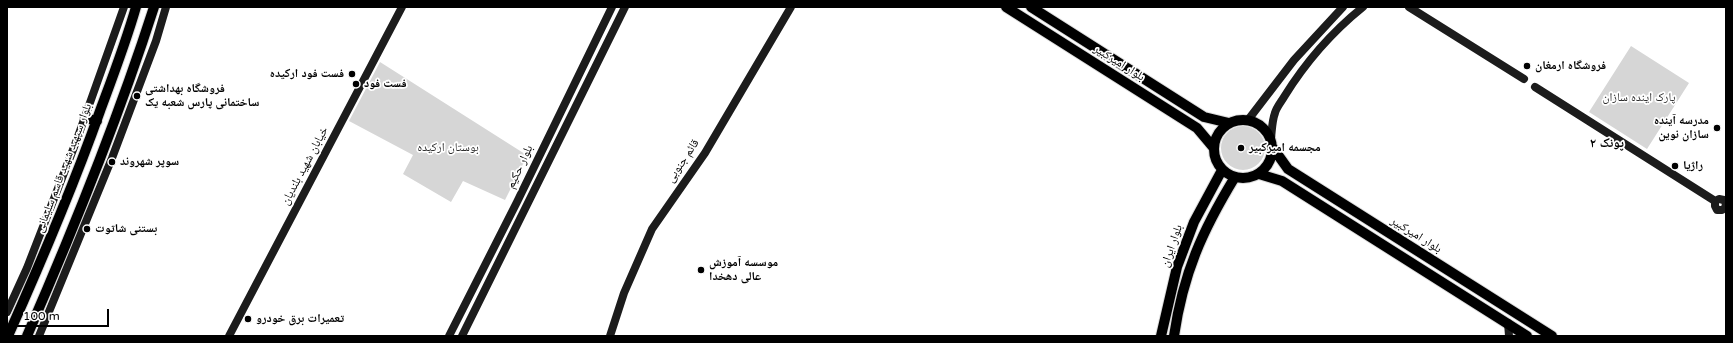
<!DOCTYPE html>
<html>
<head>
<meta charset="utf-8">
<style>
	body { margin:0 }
	#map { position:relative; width:1733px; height:343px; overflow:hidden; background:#fff; font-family:"Varela Round",sans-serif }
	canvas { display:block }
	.frame { position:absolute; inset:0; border:8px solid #000; pointer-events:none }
	.scale { position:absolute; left:16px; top:309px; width:93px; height:18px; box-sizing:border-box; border:2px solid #000; border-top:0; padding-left:5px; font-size:12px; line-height:14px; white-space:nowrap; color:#000; -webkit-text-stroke:3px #fff; paint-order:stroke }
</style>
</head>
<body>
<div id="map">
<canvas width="1733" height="343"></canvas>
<div class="frame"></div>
<div class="scale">100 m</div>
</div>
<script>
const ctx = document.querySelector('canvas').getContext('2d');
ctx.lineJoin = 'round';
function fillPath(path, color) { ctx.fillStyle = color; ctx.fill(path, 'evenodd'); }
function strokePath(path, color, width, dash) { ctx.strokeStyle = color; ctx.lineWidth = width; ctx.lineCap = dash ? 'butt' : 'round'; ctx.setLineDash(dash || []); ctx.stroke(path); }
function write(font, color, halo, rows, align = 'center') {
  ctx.font = font + ' "Varela Round","Noto Naskh Arabic",sans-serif'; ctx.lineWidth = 3.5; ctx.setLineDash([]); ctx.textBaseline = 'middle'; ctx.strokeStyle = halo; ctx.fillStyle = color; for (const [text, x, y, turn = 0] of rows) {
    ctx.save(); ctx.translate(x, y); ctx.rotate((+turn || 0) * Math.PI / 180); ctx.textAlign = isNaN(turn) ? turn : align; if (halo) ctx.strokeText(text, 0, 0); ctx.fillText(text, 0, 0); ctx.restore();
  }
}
const green = new Path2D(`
	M1631,46L1689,83L1647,149L1589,112Z
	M380,62L525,154L527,156L505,200L463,181L451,202L403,174L413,155L349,121Z
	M1221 148a22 22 0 1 1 44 0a22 22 0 1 1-44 0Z`);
const secondary = new Path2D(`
	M1409,7L1524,79
	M1535,87L1715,201
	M1248,120L1294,60L1343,7
	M1271,138C1272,130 1272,121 1275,113C1276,108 1281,102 1284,97C1305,63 1332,32 1363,7
	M1726,204L1724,200L1719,199L1715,201V206L1717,210H1722L1725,208L1726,204
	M7,312L27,268L76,142L124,7
	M1508,323L1509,336
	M39,336L112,158L156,41L166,7
	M229,336L402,7
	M449,336L517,202L612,7
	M462,336L625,7
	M610,336L624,293L652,229L705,153L791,7`);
const primary = new Path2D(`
	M1006,7L1197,128L1213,147
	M1031,7L1204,117L1229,123
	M85,118L97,121
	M1214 149a29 29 0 1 1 58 0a29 29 0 1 1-58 0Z
	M1273,148L1288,169L1552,336
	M1259,174L1282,181L1527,336
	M8,336C41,262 73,187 100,111C113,76 126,42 136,7
	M27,336C74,228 118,119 154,7
	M1161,336L1177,267L1194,222L1222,170
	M1174,336C1183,274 1202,231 1235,177`);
const markers = [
	[1527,66,4,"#000"],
	[352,74,4,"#000"],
	[356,84,4,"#000"],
	[137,96,4,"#000"],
	[1717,128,4,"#000"],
	[1241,148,4,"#000"],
	[112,162,4,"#000"],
	[1675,166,4,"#000"],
	[87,229,4,"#000"],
	[701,270,4,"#000"],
	[248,319,4,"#000"]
];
const streetNames = [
	["بلوار امیرکبیر",1119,63,32],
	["قائم جنوبی",683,161,-56],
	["خیابان شهید بلندیان",305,166,-62],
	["بلوار حکیم",520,167,-65],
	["بلوار سپهبد شهید قاسم سلیمانی",64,168,-69],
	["بلوار امیرکبیر",1416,235,32],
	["بلوار ایران",1172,246,-71]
];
const poiNames = [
	["فروشگاه ارمغان",1535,66],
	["فست فود ارکیده",344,74,"right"],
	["فست فود",364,84],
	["فروشگاه بهداشتی",145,89],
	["ساختمانی پارس شعبه یک",145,103],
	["مدرسه آینده",1709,121,"right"],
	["سازان نوین",1709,135,"right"],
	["مجسمه امیرکبیر",1249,148],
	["سوپر شهروند",120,162],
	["راژیا",1683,166],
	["بستنی شاتوت",95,229],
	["موسسه آموزش",709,263],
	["عالی دهخدا",709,277],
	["تعمیرات برق خودرو",256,319]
];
const parkNames = [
	["پارک اینده سازان",1639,98],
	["بوستان ارکیده",448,148]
];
const neighbourhoodNames = [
	["پونک ۲",1607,144]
];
fillPath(green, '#d6d6d6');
strokePath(primary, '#dbdbdb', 12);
strokePath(secondary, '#1c1c1c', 8);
strokePath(primary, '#000', 10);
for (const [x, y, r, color] of markers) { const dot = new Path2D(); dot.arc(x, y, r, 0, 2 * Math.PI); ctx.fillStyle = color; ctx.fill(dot); strokePath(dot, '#fff', 1.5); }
write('12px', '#000', '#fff', streetNames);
write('bold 12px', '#000', '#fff', poiNames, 'left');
write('12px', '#2d2d2d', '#fff', parkNames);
write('bold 13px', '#000', '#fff', neighbourhoodNames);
</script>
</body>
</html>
